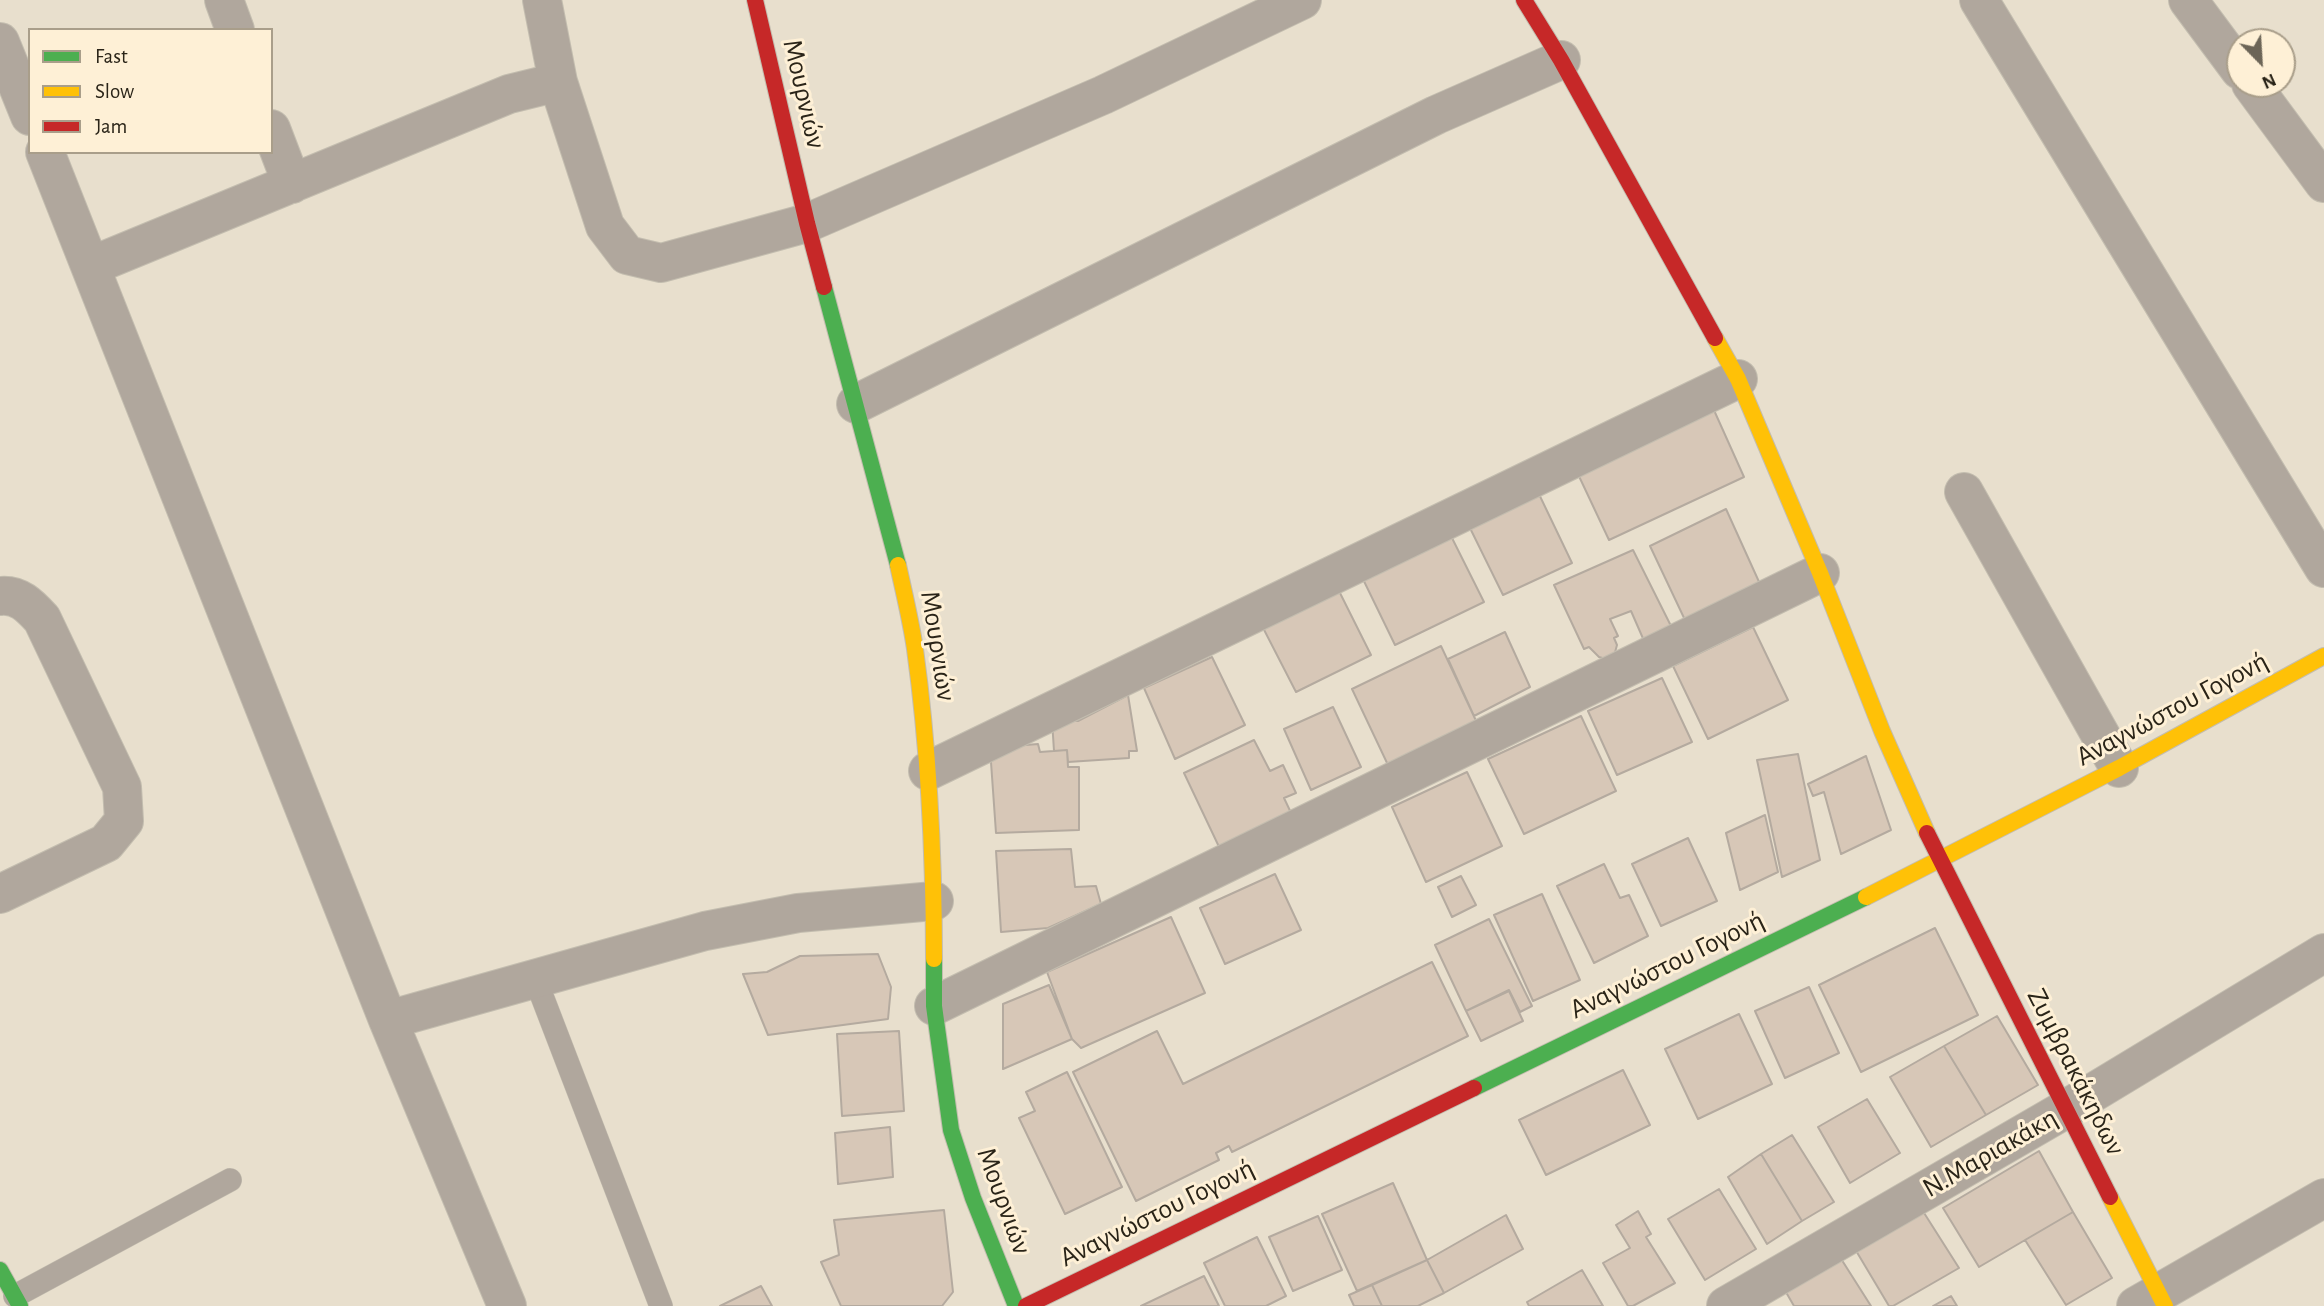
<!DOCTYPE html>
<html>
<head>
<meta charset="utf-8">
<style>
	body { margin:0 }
	#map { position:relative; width:2324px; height:1306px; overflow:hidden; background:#e8dfcd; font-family:"Alegreya Sans",sans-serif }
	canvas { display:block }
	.legend { position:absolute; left:28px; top:28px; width:245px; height:126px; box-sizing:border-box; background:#fef0d6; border:2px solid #a99e8a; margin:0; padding:9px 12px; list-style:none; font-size:21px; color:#2a2418 }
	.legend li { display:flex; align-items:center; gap:14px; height:35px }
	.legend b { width:35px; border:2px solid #a99e8a }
	.north { position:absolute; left:2226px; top:28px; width:70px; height:70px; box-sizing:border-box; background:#fef0d6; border:2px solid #a99e8a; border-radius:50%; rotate:156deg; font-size:19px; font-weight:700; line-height:28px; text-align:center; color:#2a2418 }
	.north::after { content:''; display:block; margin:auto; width:24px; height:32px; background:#6c6557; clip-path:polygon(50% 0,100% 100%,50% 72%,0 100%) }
</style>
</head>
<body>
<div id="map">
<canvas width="2324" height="1306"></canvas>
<ul class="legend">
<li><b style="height:9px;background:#4caf50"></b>Fast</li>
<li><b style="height:9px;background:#ffc107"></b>Slow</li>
<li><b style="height:9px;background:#c62828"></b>Jam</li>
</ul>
<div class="north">N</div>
</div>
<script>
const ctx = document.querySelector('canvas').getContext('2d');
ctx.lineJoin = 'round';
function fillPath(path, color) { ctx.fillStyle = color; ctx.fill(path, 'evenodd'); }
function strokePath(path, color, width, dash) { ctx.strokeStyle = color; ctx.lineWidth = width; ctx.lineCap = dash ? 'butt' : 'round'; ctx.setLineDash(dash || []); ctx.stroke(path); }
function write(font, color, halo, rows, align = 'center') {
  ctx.font = font + ' "Alegreya Sans",sans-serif'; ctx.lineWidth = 6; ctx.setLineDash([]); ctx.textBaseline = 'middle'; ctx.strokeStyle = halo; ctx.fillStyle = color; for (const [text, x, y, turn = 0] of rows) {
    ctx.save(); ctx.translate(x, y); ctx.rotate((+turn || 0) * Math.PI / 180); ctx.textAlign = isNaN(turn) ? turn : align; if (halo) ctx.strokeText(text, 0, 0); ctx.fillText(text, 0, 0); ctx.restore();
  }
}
const building = new Path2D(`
	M1713,408L1744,477L1609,540L1577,472Z
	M1537,490L1572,563L1503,595L1468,524Z
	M1726,509L1760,584L1685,620L1650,546Z
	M1448,530L1484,602L1395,645L1360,573Z
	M1633,550L1673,630L1645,643L1631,611L1610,619L1618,636L1614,638L1617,645L1614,656L1606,659L1599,657L1589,647L1584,649L1554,585Z
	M1335,583L1371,655L1296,692L1259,620Z
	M1753,627L1788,700L1708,739L1673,666Z
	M1505,632L1530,687L1474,716L1448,659Z
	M1441,646L1478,725L1388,765L1352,689Z
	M1212,657L1245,725L1175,759L1144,688Z
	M1662,678L1692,742L1617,775L1588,711Z
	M1128,695L1137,751H1129V758L1068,762L1067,750L1054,751L1052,720L1078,721Z
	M1333,707L1361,767L1311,790L1284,729Z
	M1581,716L1616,791L1524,834L1488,759Z
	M1254,740L1270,771L1283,765L1296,793L1284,798L1293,817L1221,851L1184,773Z
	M1038,744L1040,752L1067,750L1068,767H1079V830L996,833L990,748Z
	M1798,754L1820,860L1782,877L1757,760Z
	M1866,756L1891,830L1841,854L1824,792L1813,796L1808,784Z
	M1467,772L1502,846L1426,882L1392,807Z
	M1765,815L1778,872L1740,890L1726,833Z
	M1688,838L1717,901L1661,926L1632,864Z
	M1071,849L1075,887L1096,886L1101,904L1048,928L1001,932L996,851Z
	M1604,864L1620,898L1629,895L1648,936L1594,963L1557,886Z
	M1275,874L1301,930L1225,964L1200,908Z
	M1461,876L1476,905L1452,917L1438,887Z
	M1542,894L1580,980L1533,1001L1494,915Z
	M1171,917L1205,993L1081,1048L1072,1039L1047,972Z
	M1489,919L1532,1006L1520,1012L1509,990L1466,1011L1435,945Z
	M1935,928L1978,1015L1861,1072L1819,985Z
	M878,954L891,987L888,1019L768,1035L743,974L767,972L800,956Z
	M1432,962L1468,1036L1232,1152L1229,1146L1216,1153L1219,1160L1136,1201L1073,1072L1157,1031L1183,1084Z
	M1049,985L1072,1039L1003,1069V1004Z
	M1809,987L1839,1053L1785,1078L1755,1011Z
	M1509,991L1523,1021L1481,1041L1466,1011Z
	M1739,1014L1772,1084L1698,1119L1665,1049Z
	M1997,1016L2038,1085L1986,1115L1944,1046Z
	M899,1031L904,1111L842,1116L837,1034Z
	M1944,1046L1986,1115L1931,1147L1890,1077Z
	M1623,1070L1650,1125L1546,1175L1519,1120Z
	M1067,1072L1122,1187L1065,1214L1019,1118L1035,1111L1026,1092Z
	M1867,1099L1900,1153L1850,1183L1818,1127Z
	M890,1127L893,1177L838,1184L835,1133Z
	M1792,1135L1834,1202L1802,1221L1761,1154Z
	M2039,1151L2073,1212L1979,1267L1943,1208Z
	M1761,1154L1802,1221L1767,1244L1728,1177Z
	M1393,1183L1427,1260L1357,1291L1322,1214Z
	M1719,1189L1756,1249L1705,1280L1668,1219Z
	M1919,1205L1959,1268L1893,1306H1889L1852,1244Z
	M944,1210L953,1292L942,1306H841L821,1262L839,1255L834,1220Z
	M1638,1211L1651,1234L1646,1237L1675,1283L1633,1306H1628L1603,1263L1630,1248L1616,1225Z
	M2073,1212L2112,1278L2066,1305L2025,1240Z
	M1506,1215L1523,1249L1444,1293L1427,1260Z
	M1318,1216L1342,1270L1293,1291L1269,1237Z
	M1257,1237L1286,1296L1266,1306H1225L1204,1263Z
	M1838,1254L1871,1306H1794L1783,1287Z
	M1427,1260L1444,1293L1418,1306H1382L1372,1285Z
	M1582,1270L1603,1306H1529L1527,1302Z
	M1204,1276L1219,1306H1141Z
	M1372,1285L1382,1306H1354L1349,1295Z
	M761,1286L772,1306H720Z
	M1951,1296L1957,1306H1933Z`);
const lane = new Path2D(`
	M535,978L661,1306
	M15,1296L230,1180`);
const street = new Path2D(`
	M224,0L235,30
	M542,0L558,82
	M1979,0L2324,568
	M2188,0L2240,70
	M0,42L30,116
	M2251,84L2324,183
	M271,129L292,184
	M45,152L388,1020L507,1306
	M91,266L509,94L558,82L605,226L627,255L661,263L807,223L1103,95L1302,0
	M856,404L1436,115L1561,60
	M1964,492L2119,768
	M0,596C19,594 30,606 42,619L122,787L124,821L106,843L0,894
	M928,771L1738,379
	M934,1006L1820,573
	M388,1020L705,931L798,913L934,901
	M1726,1306L2066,1109L2324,953
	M2136,1306L2324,1198`);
const fast = new Path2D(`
	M824,287L898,565
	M934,959V1006L951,1130L973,1198L1016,1306
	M1474,1088L1866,897
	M0,1270L20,1306`);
const slow = new Path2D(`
	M1715,338L1738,379L1820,573L1882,731L1927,833
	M898,565C904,593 911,621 915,649C929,751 934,856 934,959
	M1866,897L2119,768L2324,656
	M2110,1197L2165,1306`);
const jam = new Path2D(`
	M755,0L807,223L824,287
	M1524,0L1561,60L1715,338
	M1927,833L2110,1197
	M1026,1306L1474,1088`);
const streetNames = [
	["Μουρνιών",804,94,77],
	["Μουρνιών",938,646,81],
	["Αναγνώστου Γογονή",2172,709,-28],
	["Αναγνώστου Γογονή",1667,965,-26],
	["Ζυμβρακάκηδων",2076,1072,63],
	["Ν.Μαριακάκη",1990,1153,-30],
	["Μουρνιών",1004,1201,70],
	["Αναγνώστου Γογονή",1157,1213,-26]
];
fillPath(building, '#d7c7b7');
strokePath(building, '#b4aa9f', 2);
strokePath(lane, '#c3bdaf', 24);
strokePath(street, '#c3bdaf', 40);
strokePath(fast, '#c3bdaf', 18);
strokePath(slow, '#c3bdaf', 18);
strokePath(jam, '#c3bdaf', 18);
strokePath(lane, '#b0a79d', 23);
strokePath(street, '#b0a79d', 38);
strokePath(fast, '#4caf50', 16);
strokePath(slow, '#ffc107', 16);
strokePath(jam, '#c62828', 16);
write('28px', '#2a2418', '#fef0d6', streetNames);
</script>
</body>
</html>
